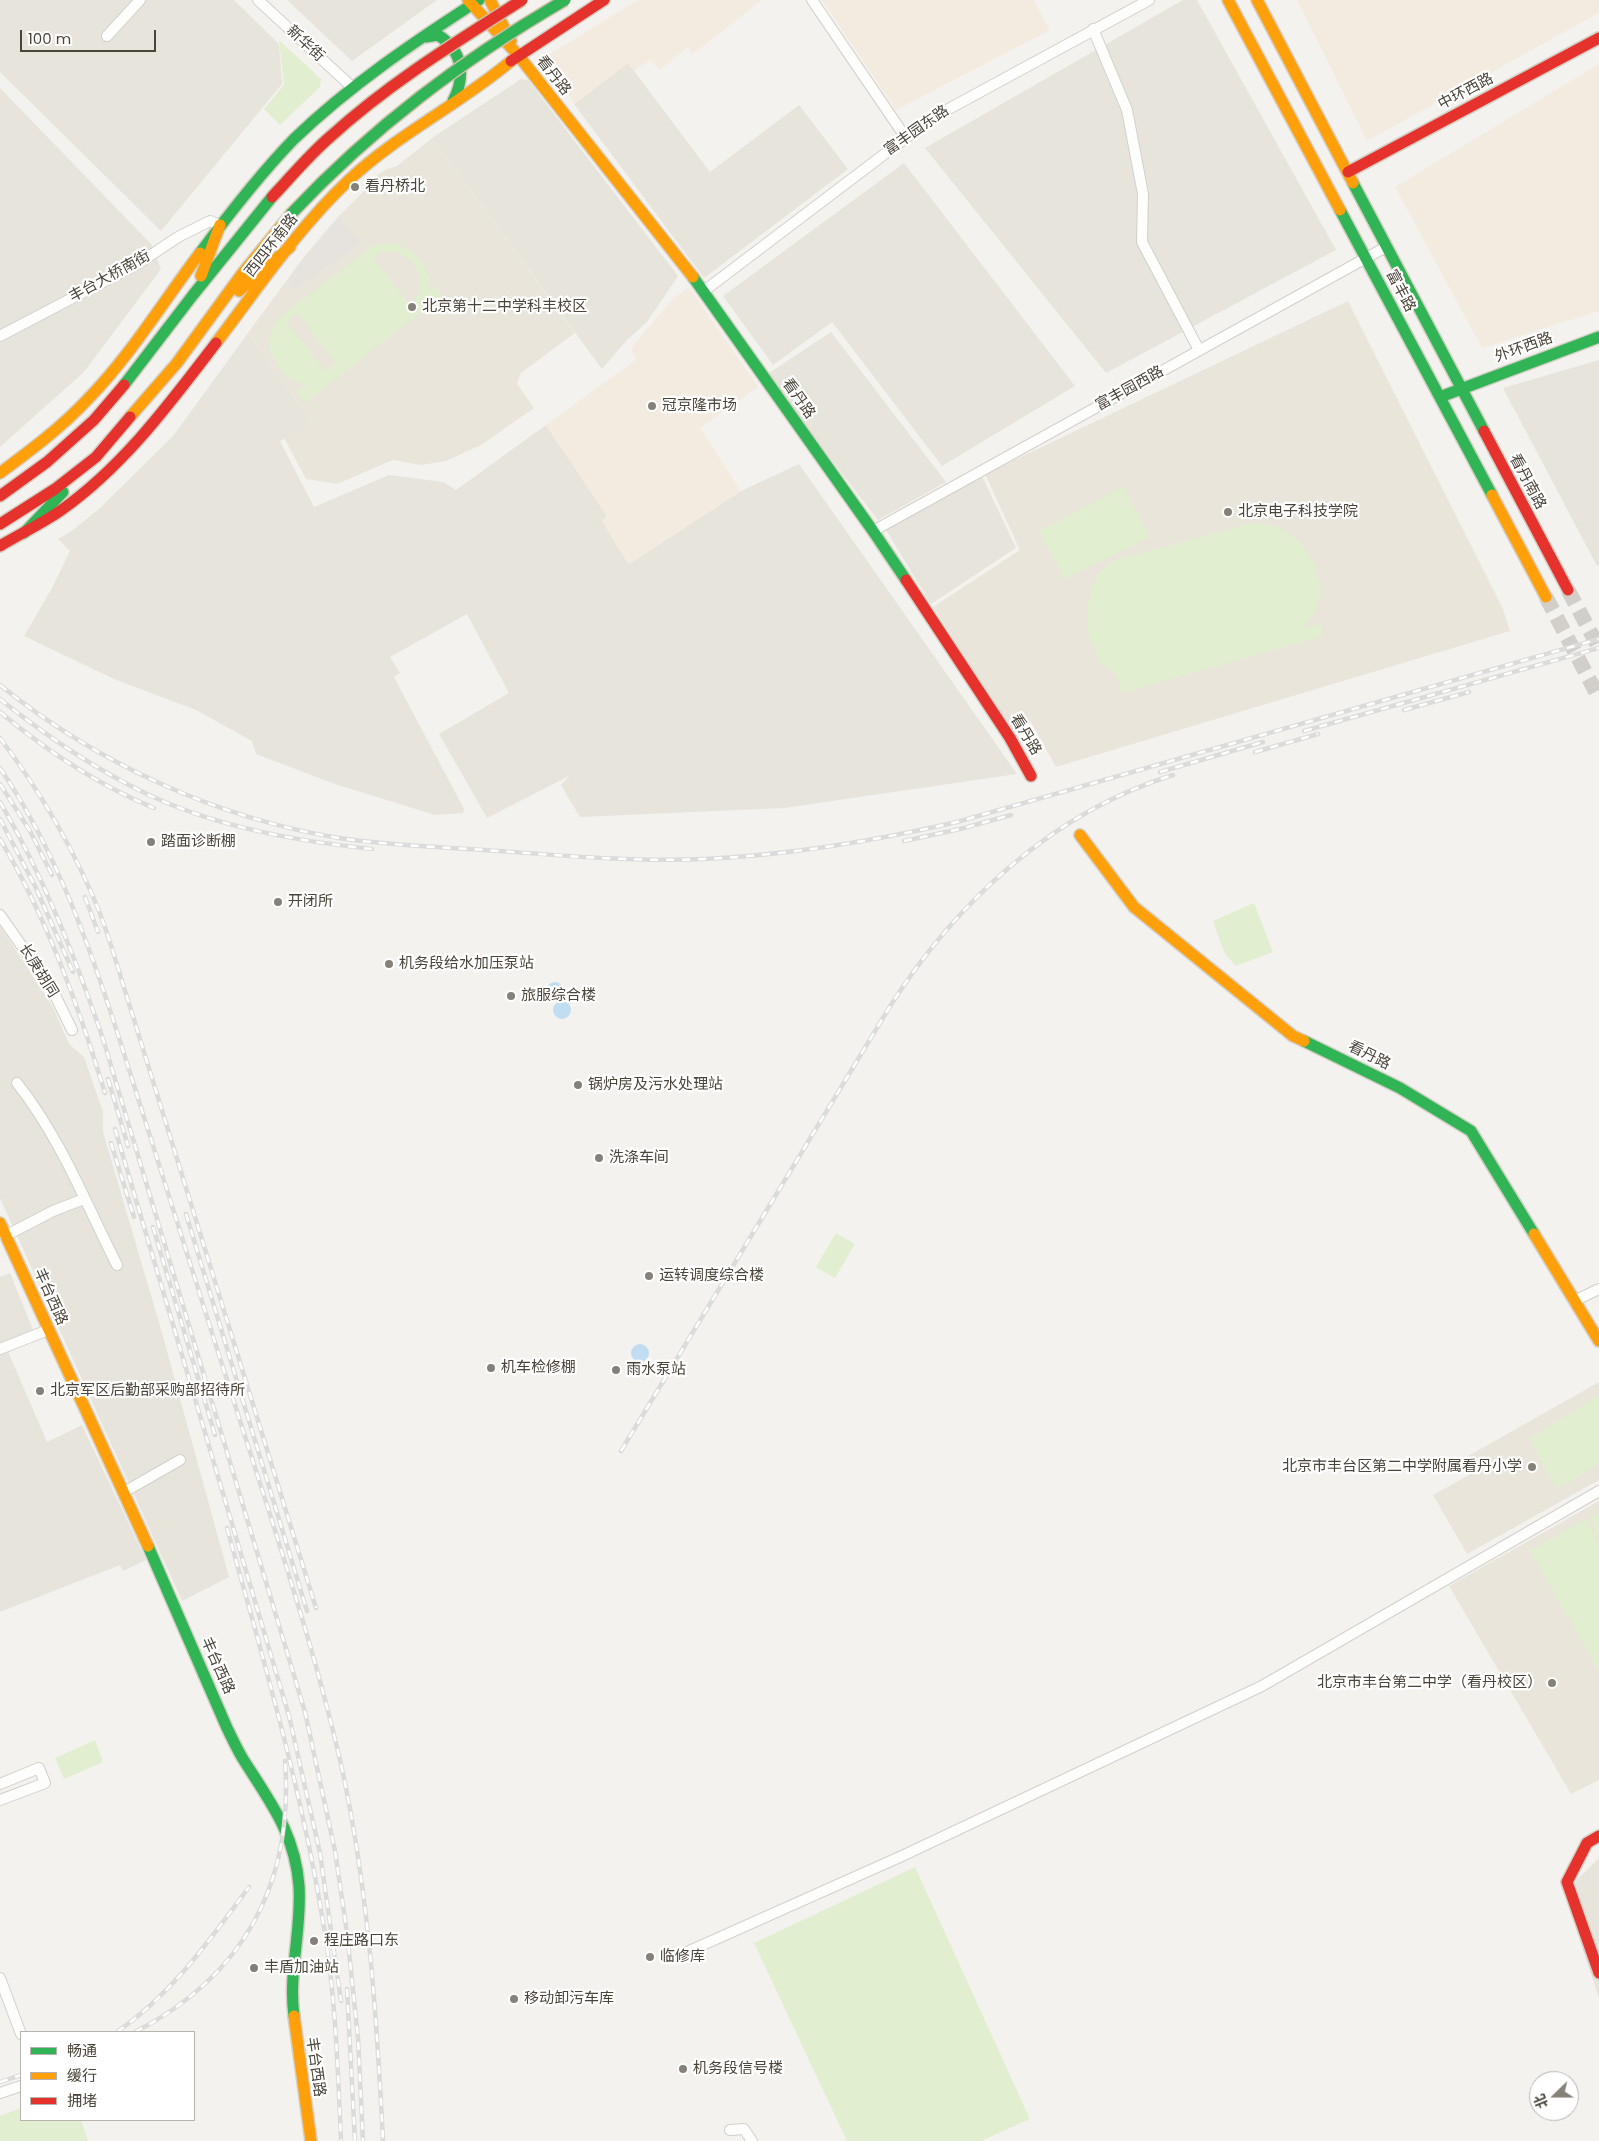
<!DOCTYPE html>
<html>
<head>
<meta charset="utf-8">
<style>
	body { margin:0 }
	#map { position:relative; width:1599px; height:2141px; overflow:hidden; background:#f4f2ee; font-family:Poppins,"Noto Sans SC",sans-serif }
	canvas { display:block }
	.legend { position:absolute; left:20px; top:2031px; width:175px; height:90px; box-sizing:border-box; background:#fff; border:1px solid #b7b4b0; margin:0; padding:6px 9px; list-style:none; font-size:15px; color:#4b4439 }
	.legend li { display:flex; align-items:center; gap:10px; height:25px }
	.legend b { width:25px; border:1px solid #b7b4b0 }
	.north { position:absolute; left:1529px; top:2071px; width:50px; height:50px; box-sizing:border-box; background:#fff; border:1px solid #b7b4b0; border-radius:50%; rotate:248deg; font-size:14px; font-weight:700; line-height:20px; text-align:center; color:#4b4439 }
	.north::after { content:''; display:block; margin:auto; width:18px; height:22px; background:#868178; clip-path:polygon(50% 0,100% 100%,50% 72%,0 100%) }
	.scale { position:absolute; left:20px; top:30px; width:136px; height:22px; box-sizing:border-box; border:2px solid #4b4439; border-top:0; padding-left:6px; font-size:15px; line-height:18px; white-space:nowrap; color:#4b4439; -webkit-text-stroke:4px #fff; paint-order:stroke }
</style>
</head>
<body>
<div id="map">
<canvas width="1599" height="2141"></canvas>
<ul class="legend">
<li><b style="height:6px;background:#30b455"></b>畅通</li>
<li><b style="height:6px;background:#ff9f0a"></b>缓行</li>
<li><b style="height:6px;background:#e5322d"></b>拥堵</li>
</ul>
<div class="north">北</div>
<div class="scale">100 m</div>
</div>
<script>
const ctx = document.querySelector('canvas').getContext('2d');
ctx.lineJoin = 'round';
function fillPath(path, color) { ctx.fillStyle = color; ctx.fill(path, 'evenodd'); }
function strokePath(path, color, width, dash) { ctx.strokeStyle = color; ctx.lineWidth = width; ctx.lineCap = dash ? 'butt' : 'round'; ctx.setLineDash(dash || []); ctx.stroke(path); }
function write(font, color, halo, rows, align = 'center') {
  ctx.font = font + ' Poppins,"Noto Sans SC",sans-serif'; ctx.lineWidth = 4.5; ctx.setLineDash([]); ctx.textBaseline = 'middle'; ctx.strokeStyle = halo; ctx.fillStyle = color; for (const [text, x, y, turn = 0] of rows) {
    ctx.save(); ctx.translate(x, y); ctx.rotate((+turn || 0) * Math.PI / 180); ctx.textAlign = isNaN(turn) ? turn : align; if (halo) ctx.strokeText(text, 0, 0); ctx.fillText(text, 0, 0); ctx.restore();
  }
}
const residential = new Path2D(`
	M0,0H234L279,44L282,84L161,231L0,72Z
	M287,0H437L352,61Z
	M1183,0H1197L1336,250L1106,373L925,148Z
	M628,63L710,172L799,105L848,169L704,278L574,104Z
	M521,79L528,80L678,276L647,322L627,340L602,369L432,138Z
	M0,88L151,244L161,269L84,372L0,447Z
	M904,163L1075,386L942,466L832,322L773,365L723,296Z
	M831,332L946,482L878,520L766,375Z
	M248,333L313,424L280,441L314,507L389,475L443,482L456,490L546,425L607,516L602,521L629,564L741,491L799,464L1017,774L784,808L580,817L561,785L569,776L487,818L439,734L509,693L467,614L390,657L400,673L394,677L464,809L463,813L435,815L335,784L256,754L252,741L196,710L114,679L24,636L51,590L70,551L58,539L73,530L100,508L173,436Z
	M1599,360V564L1597,566L1503,388Z
	M982,476L1016,548L931,604L886,530Z
	M0,926L53,1007L69,1044L84,1057L103,1112V1132L162,1333L229,1577L182,1601L0,1198Z
	M10,1273L36,1337L7,1349L47,1442L82,1425L146,1560L123,1571L120,1565L0,1612V1277Z
	M1599,1858V1998L1564,1893Z`);
const commercial = new Path2D(`
	M638,0H762L692,55L688,47L660,70L650,60L634,71L628,63L574,104L549,61L550,54Z
	M822,0H1033L1050,30L896,110Z
	M1297,0H1599V13L1367,141Z
	M1599,64V311L1482,348L1395,187Z
	M689,287L758,387L700,428L741,491L628,564L602,521L607,516L546,425L637,359L631,350L634,344L673,299Z`);
const education = new Path2D(`
	M432,138L575,333L521,373L517,384L534,408L481,445L446,461L421,465L393,460L337,484L306,479L284,438L313,424L248,333L303,258L338,217L367,188L371,179L387,169L397,166Z
	M1348,301L1503,609L1510,631L1056,767L1031,722L1012,729L933,607L1020,550L985,474Z
	M1599,1382V1480L1467,1554L1433,1495L1469,1475L1461,1460Z
	M1599,1501V1780L1571,1794L1449,1586Z`);
const green = new Path2D(`
	M279,40L321,79L320,87L280,125L264,109L284,85Z
	M386,243C413,245 431,264 429,291L436,286L442,296L305,403L297,391L307,384C292,383 286,377 278,365C264,345 267,333 282,315L373,246ZM386,251C417,253 432,283 410,306L373,257ZM298,314L336,363L325,371L287,322Z
	M1123,487L1150,537L1065,579L1039,531Z
	M1252,523C1260,524 1271,524 1278,527C1303,537 1324,571 1319,597C1317,609 1310,619 1304,628L1321,624L1323,636L1122,693L1117,676L1100,662L1088,633L1087,609L1091,589L1100,571L1116,560Z
	M1254,903L1273,952L1236,966L1225,954L1213,921Z
	M836,1233L855,1244L835,1278L816,1267Z
	M1599,1395V1464L1557,1489L1529,1439Z
	M1599,1513V1537L1589,1519Z
	M1586,1519L1599,1542V1671L1530,1551Z
	M95,1740L103,1762L64,1779L55,1758Z
	M915,1867L1030,2119L981,2141H847L754,1943Z
	M21,2108V2120H81L88,2141H0V2116Z`);
const parking = new Path2D(`
	M338,217L361,243L294,290L287,281Z`);
const water = new Path2D(`
	M546 991a9 9 0 1 1 18 0a9 9 0 1 1-18 0Z
	M553 1010a9 9 0 1 1 18 0a9 9 0 1 1-18 0Z
	M631 1353a9 9 0 1 1 18 0a9 9 0 1 1-18 0Z`);
const primaryTunnel = new Path2D(`
	M1568,590L1599,648
	M1546,597L1599,698`);
const street = new Path2D(`
	M258,0L353,88
	M812,0L906,138
	M1093,29L1127,110L1143,194L1142,242L1199,350
	M107,36L140,0
	M704,291L932,118L1149,0
	M0,336L139,263L178,237L210,221L220,225
	M873,531L1386,247
	M0,915L52,989L72,1030
	M17,1083C60,1137 86,1204 117,1265
	M5,1236L53,1211L84,1199
	M1574,1301L1599,1289
	M0,1349L48,1330
	M124,1492L180,1460
	M0,1784L39,1768L45,1783L0,1800
	M687,1952L902,1856L1262,1686L1599,1491
	M0,1978L21,2034
	M0,2093L21,2086
	M730,2130L744,2129L752,2141`);
const fast = new Path2D(`
	M426,37L438,35C463,51 466,76 453,101
	M1353,183L1484,431
	M1340,210L1492,495
	M200,253C229,214 260,174 294,139C350,85 414,42 479,0
	M693,277L873,531L906,580
	M124,385L193,295L272,197
	M1440,397L1599,337
	M24,533L63,492
	M1304,1041L1400,1088L1471,1131L1534,1234
	M148,1546L227,1728C232,1738 237,1749 243,1759C270,1802 295,1833 299,1886C302,1930 288,1973 294,2016`);
const slow = new Path2D(`
	M468,0L518,55L693,277
	M490,0L511,41
	M1228,0L1340,210
	M1257,0L1353,183
	M201,276L220,225
	M239,291L290,247
	M216,343C258,288 298,228 349,180C398,134 460,104 511,61
	M130,417L177,363L242,274L291,214
	M0,473C31,450 62,427 88,399C131,355 163,302 200,253
	M1492,495L1546,597
	M1080,835L1134,907L1293,1036L1304,1041
	M0,1223L148,1546
	M1534,1234L1599,1341
	M294,2016L311,2141`);
const jam = new Path2D(`
	M511,61L604,0
	M1348,172L1599,38
	M1484,431L1568,590
	M0,496L47,462L94,420L124,385
	M0,524L55,489L96,457L130,417
	M0,546C20,534 41,524 60,511C123,467 170,403 216,343
	M906,580L1010,738L1031,776
	M1599,1836L1587,1843L1567,1882L1599,1973`);
const rail = new Path2D(`
	M0,685C97,763 216,818 339,838C392,846 446,847 499,851C568,856 636,862 704,859C790,855 874,841 957,822L1599,639
	M0,699C45,735 95,769 147,794C216,827 296,841 372,849
	M1404,710L1469,692
	M0,712C47,751 98,785 154,808
	M1304,731L1599,648
	M0,738C40,791 74,849 99,911C108,934 115,958 122,981L316,1608
	M1255,752L1318,734
	M0,768C57,852 90,947 121,1044C138,1099 156,1154 173,1209C204,1308 235,1406 267,1505C296,1597 325,1689 345,1783C369,1901 377,2021 383,2141
	M1160,772L1263,742
	M0,784L30,831L52,875
	M0,802C44,877 75,957 103,1039L305,1712L335,1851L347,1933L358,2038L363,2141
	M0,819L35,886L73,972
	M0,839C47,918 78,1005 105,1093
	M904,841L960,829L1011,815
	M85,897L98,932
	M108,1079L128,1146
	M115,1129L289,1716L320,1853L341,2001
	M111,1143L134,1217
	M186,1214L307,1611
	M153,1227L215,1435
	M621,1451L889,1008C955,903 1053,812 1173,775
	M227,1528C265,1665 305,1801 326,1941C336,2007 338,2074 341,2141
	M347,1989L355,2141
	M117,2032C172,1994 209,1941 249,1887
	M135,2032C244,1976 294,1883 285,1761
	M0,2082L21,2075`);
const fastBridge = new Path2D(`
	M291,214C373,127 462,60 565,0`);
const jamBridge = new Path2D(`
	M272,197C291,177 309,155 330,137C388,84 456,42 522,0`);
const markers = [
	[355,187,5,"#868178"],
	[412,307,5,"#868178"],
	[652,406,5,"#868178"],
	[1228,512,5,"#868178"],
	[151,842,5,"#868178"],
	[278,902,5,"#868178"],
	[389,964,5,"#868178"],
	[511,996,5,"#868178"],
	[578,1085,5,"#868178"],
	[599,1158,5,"#868178"],
	[649,1276,5,"#868178"],
	[491,1368,5,"#868178"],
	[616,1370,5,"#868178"],
	[40,1391,5,"#868178"],
	[1532,1467,5,"#868178"],
	[1552,1683,5,"#868178"],
	[314,1941,5,"#868178"],
	[650,1957,5,"#868178"],
	[254,1968,5,"#868178"],
	[514,1999,5,"#868178"],
	[683,2069,5,"#868178"]
];
const streetNames = [
	["新华街",305,44,43],
	["看丹路",553,76,52],
	["中环西路",1466,92,-28],
	["富丰园东路",917,131,-35],
	["西四环南路",272,246,-52],
	["丰台大桥南街",110,277,-29],
	["富丰路",1400,291,62],
	["外环西路",1524,348,-20],
	["富丰园西路",1130,389,-29],
	["看丹路",798,399,55],
	["看丹南路",1527,482,62],
	["看丹路",1025,735,59],
	["长庚胡同",38,971,58],
	["看丹路",1369,1056,26],
	["丰台西路",50,1297,66],
	["丰台西路",217,1666,66],
	["丰台西路",315,2067,82]
];
const poiNames = [
	["看丹桥北",365,187],
	["北京第十二中学科丰校区",422,307],
	["冠京隆市场",662,406],
	["北京电子科技学院",1238,512],
	["踏面诊断棚",161,842],
	["开闭所",288,902],
	["机务段给水加压泵站",399,964],
	["旅服综合楼",521,996],
	["锅炉房及污水处理站",588,1085],
	["洗涤车间",609,1158],
	["运转调度综合楼",659,1276],
	["机车检修棚",501,1368],
	["雨水泵站",626,1370],
	["北京军区后勤部采购部招待所",50,1391],
	["北京市丰台区第二中学附属看丹小学",1522,1467,"right"],
	["北京市丰台第二中学（看丹校区）",1542,1683,"right"],
	["程庄路口东",324,1941],
	["临修库",660,1957],
	["丰盾加油站",264,1968],
	["移动卸污车库",524,1999],
	["机务段信号楼",693,2069]
];
fillPath(residential, '#e7e4dc');
fillPath(commercial, '#f3ebdf');
fillPath(education, '#eae5da');
fillPath(green, '#e1eecf');
fillPath(parking, '#e6e3df');
fillPath(water, '#c0ddf1');
strokePath(primaryTunnel, '#d2cfca', 15, [15, 8]);
strokePath(street, '#d2d0cb', 12);
strokePath(fast, '#d3cfc5', 14);
strokePath(slow, '#d3cfc5', 14);
strokePath(jam, '#d3cfc5', 14);
strokePath(street, '#fdfdfc', 10);
strokePath(fast, '#30b455', 11);
strokePath(slow, '#ff9f0a', 11);
strokePath(jam, '#e5322d', 11);
strokePath(rail, '#dbdbda', 4.5);
strokePath(rail, '#fff', 2.5, [8]);
strokePath(fastBridge, '#ccbfa9', 14, []);
strokePath(jamBridge, '#ccbfa9', 14, []);
strokePath(fastBridge, '#30b455', 11);
strokePath(jamBridge, '#e5322d', 11);
for (const [x, y, r, color] of markers) { const dot = new Path2D(); dot.arc(x, y, r, 0, 2 * Math.PI); ctx.fillStyle = color; ctx.fill(dot); strokePath(dot, '#fff', 2); }
write('15px', '#4b4439', '#fff', streetNames);
write('15px', '#4b4439', '#fff', poiNames, 'left');
</script>
</body>
</html>
